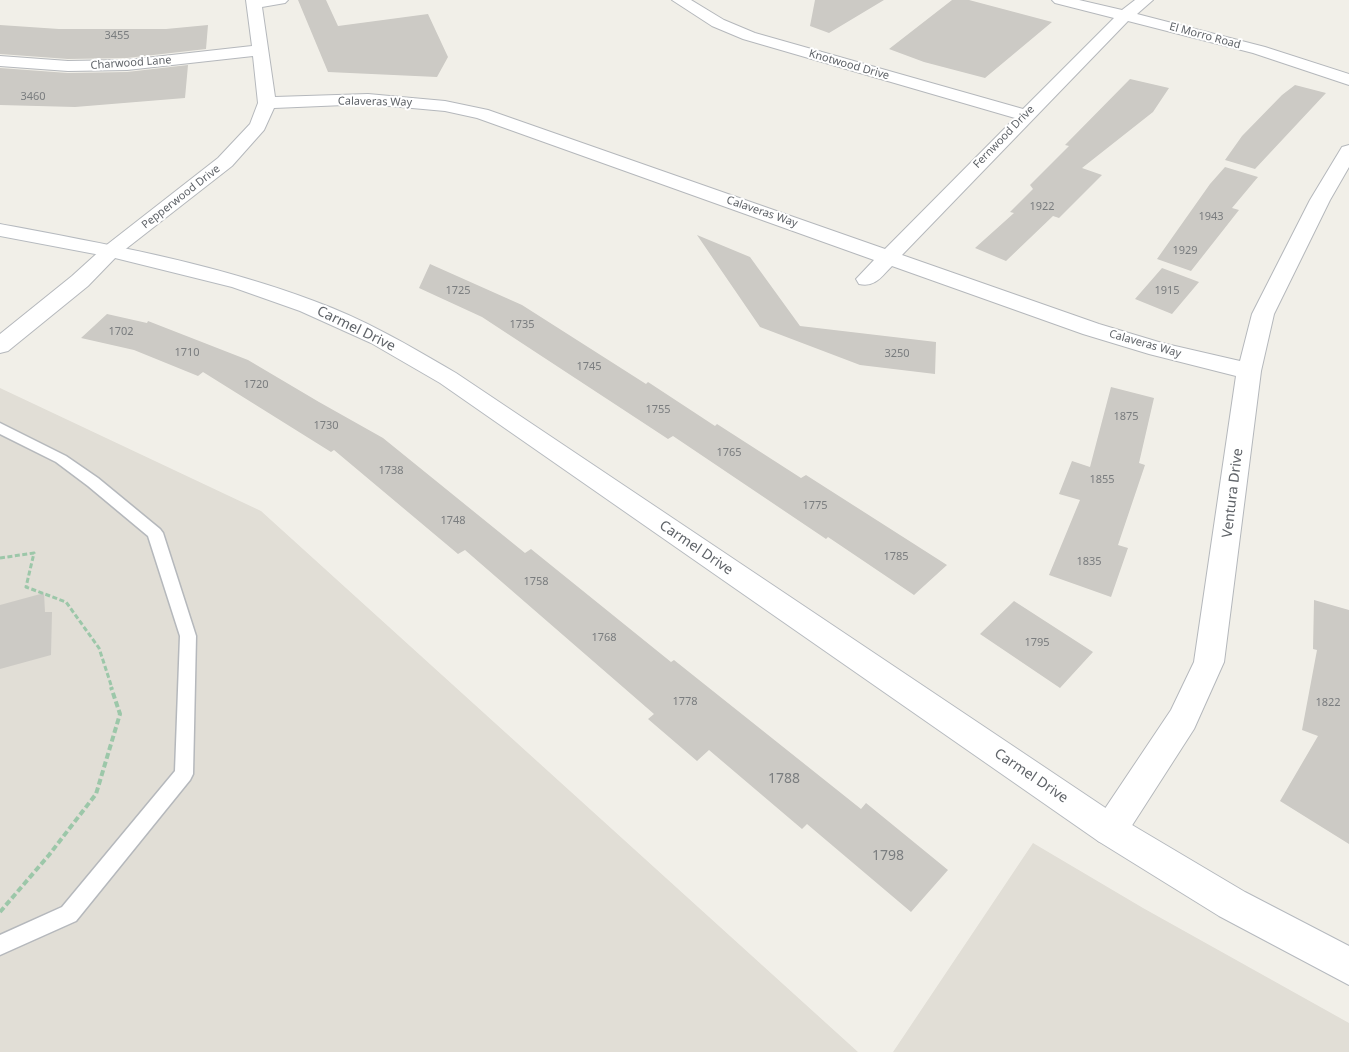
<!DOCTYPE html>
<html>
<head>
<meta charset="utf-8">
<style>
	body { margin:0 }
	canvas { display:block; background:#f1efe8 }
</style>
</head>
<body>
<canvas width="1349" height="1052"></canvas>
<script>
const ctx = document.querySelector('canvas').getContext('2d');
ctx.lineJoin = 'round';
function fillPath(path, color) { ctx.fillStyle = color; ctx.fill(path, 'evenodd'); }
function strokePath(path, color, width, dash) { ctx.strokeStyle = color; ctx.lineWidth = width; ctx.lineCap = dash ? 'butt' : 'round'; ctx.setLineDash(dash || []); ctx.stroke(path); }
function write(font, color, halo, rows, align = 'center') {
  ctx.font = font + ' "Noto Sans",sans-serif'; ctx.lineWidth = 4; ctx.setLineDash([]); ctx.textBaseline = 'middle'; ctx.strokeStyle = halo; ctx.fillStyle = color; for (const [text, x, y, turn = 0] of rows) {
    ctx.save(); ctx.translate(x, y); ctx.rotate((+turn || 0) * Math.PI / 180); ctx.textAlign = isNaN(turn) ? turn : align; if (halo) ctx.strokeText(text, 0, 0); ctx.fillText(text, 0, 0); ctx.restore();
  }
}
const education = new Path2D(`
	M0,388L261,511L858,1052H0Z
	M1033,843L1143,908L1349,1023V1052H893Z`);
const building = new Path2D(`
	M298,0H326L338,26L428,14L448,57L437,77L328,72Z
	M815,0H884L829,33L810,26Z
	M952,0H969L1052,22L985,78L924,62L889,49Z
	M0,25L59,29H166L208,25L206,49L127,58L68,59L0,54Z
	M188,65L185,98L75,107L0,105V68L68,73L127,72Z
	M1130,79L1169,88L1153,112L1082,168L1102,175L1059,218L1053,216L1006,261L975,248L1014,213L1010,212L1033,189L1030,185L1069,146L1065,145Z
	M1295,85L1326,93L1255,169L1225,160L1242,136L1282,95Z
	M1225,167L1258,177L1232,208L1239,210L1191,271L1157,259L1210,184Z
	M697,235L750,257L800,326L936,342L935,374L860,365L760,327Z
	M430,264L522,305L646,384L648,382L715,426L717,424L801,478L806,475L947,565L914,595L828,537L826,539L673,436L668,439L482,317L419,288Z
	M1162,268L1199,282L1172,314L1135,299Z
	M107,314L147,323L148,321L248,360L319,402L383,438L525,553L531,549L671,662L674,660L861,809L866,803L948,870L911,912L807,824L802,829L709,750L697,761L648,719L654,714L465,550L458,554L334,450L331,452L203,372L198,376L134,350L81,338Z
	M1111,387L1154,398L1139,463L1145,465L1118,545L1128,548L1111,597L1049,575L1080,500L1059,494L1072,461L1090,467Z
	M44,593L45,612H52L51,655L0,669V605Z
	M1314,600L1349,610V844L1280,801L1318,736L1302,730L1317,650L1313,649Z
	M1014,601L1093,652L1060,688L980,634Z`);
const pathFar1 = new Path2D(`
	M0,558L34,553L26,587L66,602L99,648L112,688`);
const path = new Path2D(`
	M0,912L49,855L96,794L120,714L111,687`);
const lane = new Path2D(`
	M0,423L66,456L98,478L160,529L163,533L196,636L193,774L190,780L76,921L0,955V935L62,907L175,771L180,636L148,536L88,486L56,462L0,434Z`);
const street = new Path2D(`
	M246,0H288L285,3L262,7L275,97L368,94L445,101L488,110L885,249L1015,118L743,39L712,26L672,0H691L724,20L755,33L1023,109L1114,18L1055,3L1052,0H1079L1122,10L1135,0H1153L1137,14L1265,47L1349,74V85L1253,53L1128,21L902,255L1099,324L1162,343L1240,361L1252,314L1310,200L1342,147L1349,145V167L1330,200L1274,314L1261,371L1224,662L1194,729L1122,841L1110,846L1098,841L1093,830L1098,819L1171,710L1194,662L1236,376L1149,354L1083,334L892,266C882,276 875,288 859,284L856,279L874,260L477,118L445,111L368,104L274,108L264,130L232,166L118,255L88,286L8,351L0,353V334L72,276L104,247L218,158L250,124L258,103L253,56L127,70L68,71L0,66V56L68,61L127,60L252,46Z`);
const secondary = new Path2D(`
	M0,224C106,244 213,263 314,301C364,319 410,346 456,373L1122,819L1245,892L1349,946V985L1219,916L1098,841L440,383L371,343L300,311L232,287L111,257L0,236Z`);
const numberNames = [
	["3455",117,36],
	["3460",33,97],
	["1922",1042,207],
	["1943",1211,217],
	["1929",1185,251],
	["1725",458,291],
	["1915",1167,291],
	["1735",522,325],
	["1702",121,332],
	["1710",187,353],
	["3250",897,354],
	["1745",589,367],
	["1720",256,385],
	["1755",658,410],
	["1875",1126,417],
	["1730",326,426],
	["1765",729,453],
	["1738",391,471],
	["1855",1102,480],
	["1775",815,506],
	["1748",453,521],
	["1785",896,557],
	["1835",1089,562],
	["1758",536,582],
	["1768",604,638],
	["1795",1037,643],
	["1778",685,702],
	["1822",1328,703]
];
const farStreetnames = [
	["El Morro Road",1205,36,15],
	["Charwood Lane",131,63,-4],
	["Knotwood Drive",849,65,16],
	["Calaveras Way",375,102,1],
	["Fernwood Drive",1004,137,-46],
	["Pepperwood Drive",181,197,-38],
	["Calaveras Way",762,212,19],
	["Calaveras Way",1145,344,16]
];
const streetNames = [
	["Carmel Drive",356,329,26],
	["Ventura Drive",1233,493,-83],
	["Carmel Drive",696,548,34],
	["Carmel Drive",1031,776,34]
];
const nearNumbernames = [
	["1788",784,779],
	["1798",888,856]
];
fillPath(education, '#e1ded6');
fillPath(building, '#cccac5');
strokePath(lane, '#b5b8bc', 3);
strokePath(street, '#b5b8bc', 2);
strokePath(secondary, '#b6babf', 2);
strokePath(pathFar1, '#9cc7a9', 3, [5, 2.5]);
strokePath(path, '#9cc7a9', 4, [6, 3]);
fillPath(lane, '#fff');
fillPath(street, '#fff');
fillPath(secondary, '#fff');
write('11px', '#7a7d7f', null, numberNames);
write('11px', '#5f6368', '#fff', farStreetnames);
write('14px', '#5f6368', '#fff', streetNames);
write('14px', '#7a7d7f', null, nearNumbernames);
</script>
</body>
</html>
